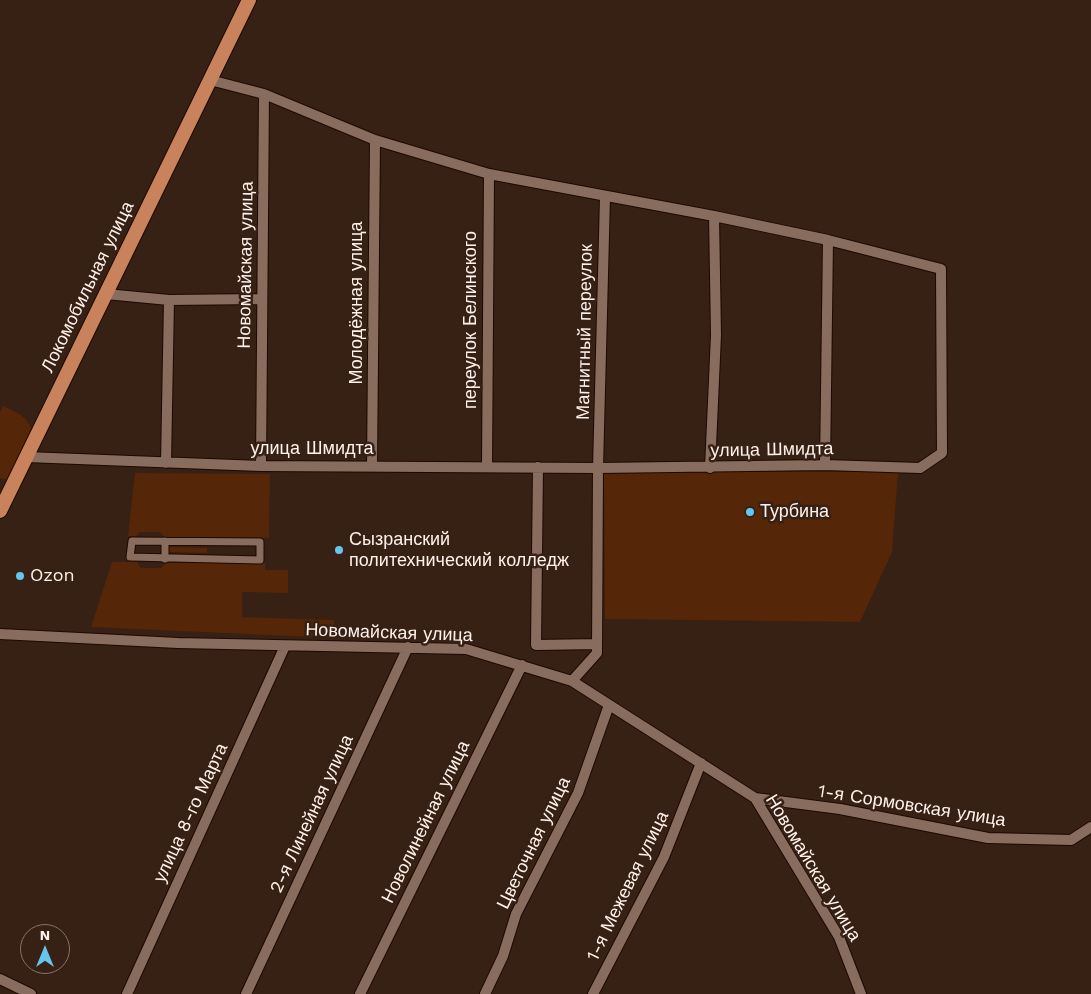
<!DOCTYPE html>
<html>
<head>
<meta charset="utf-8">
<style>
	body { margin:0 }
	#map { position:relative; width:1091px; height:994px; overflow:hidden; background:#372014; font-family:"Work Sans",sans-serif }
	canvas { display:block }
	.north { position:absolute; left:20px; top:924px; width:50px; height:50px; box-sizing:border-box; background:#372014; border:1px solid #87746a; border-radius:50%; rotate:0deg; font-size:14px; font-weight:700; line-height:20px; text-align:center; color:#fef1eb }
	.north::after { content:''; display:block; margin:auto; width:18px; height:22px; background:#65c5ee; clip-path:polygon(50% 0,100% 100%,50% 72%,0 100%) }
</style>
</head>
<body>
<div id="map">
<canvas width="1091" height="994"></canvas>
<div class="north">N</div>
</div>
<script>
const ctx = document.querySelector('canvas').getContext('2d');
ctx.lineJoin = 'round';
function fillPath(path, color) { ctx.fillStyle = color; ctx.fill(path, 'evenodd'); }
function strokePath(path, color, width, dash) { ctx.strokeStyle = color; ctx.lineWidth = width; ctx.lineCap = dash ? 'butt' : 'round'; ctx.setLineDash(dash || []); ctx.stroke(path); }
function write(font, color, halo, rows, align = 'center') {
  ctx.font = font + ' "Work Sans",sans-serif'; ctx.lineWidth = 5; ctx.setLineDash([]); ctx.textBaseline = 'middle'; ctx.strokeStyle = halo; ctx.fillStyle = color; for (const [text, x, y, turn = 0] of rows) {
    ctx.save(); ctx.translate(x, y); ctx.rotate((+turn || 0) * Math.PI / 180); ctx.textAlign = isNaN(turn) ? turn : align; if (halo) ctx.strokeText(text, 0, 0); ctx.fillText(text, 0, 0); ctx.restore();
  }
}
const green = new Path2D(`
	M3,406C16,412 30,417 32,433L10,480L0,478V412Z
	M604,471L898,472L892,552L860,622L605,619Z
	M135,473L270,474L269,538L164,537L160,532H140L136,536H128Z
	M169,547L207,548V553L169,552Z
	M112,562H137L141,568H161L166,563H265V570H288V593L242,592V617L334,620L335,638L91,627Z`);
const pedestrian = new Path2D(`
	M132,541L260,542V560L130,557Z
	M165,541V559`);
const minor = new Path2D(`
	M106,294L169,300L261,299
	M26,457L261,466L598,468L825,465L920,468L942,453L941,269L828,240L714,216L489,174L375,140L264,94L210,80
	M166,463L169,300
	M825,465L828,240
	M261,466L264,94
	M372,466L375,140
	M487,466L489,174
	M538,467L536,645L597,644
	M710,468L716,335L714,216
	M0,634L178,643L466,649L572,681L755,798L839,937L861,994
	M572,681L597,653L598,468L605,197
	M755,798L840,809L988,838L1071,840L1091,827
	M0,979L31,994
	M127,994L285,646
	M246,994L408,647
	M360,994L522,665
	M485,994L503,956L516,914L578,793L609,705
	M593,994L664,857L701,763`);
const primary = new Path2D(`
	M0,511L249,0`);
const markers = [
	[750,512,5,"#65c5ee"],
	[339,550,5,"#65c5ee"],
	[20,576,5,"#65c5ee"]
];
const streetNames = [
	["Новомайская улица",246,265,-89],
	["Локомобильная улица",88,287,-64],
	["Молодёжная улица",357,303,-90],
	["переулок Белинского",471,320,-90],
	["Магнитный переулок",585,332,-89],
	["улица Шмидта",312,449],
	["улица Шмидта",772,450,-1],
	["Новомайская улица",389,633,2],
	["1-я Сормовская улица",912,806,9],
	["улица 8-го Марта",191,813,-65],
	["2-я Линейная улица",312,814,-65],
	["Новолинейная улица",426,822,-64],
	["Цветочная улица",534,843,-64],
	["Новомайская улица",813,868,59],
	["1-я Межевая улица",628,886,-64]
];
const poiNames = [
	["Турбина",760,512],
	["Сызранский",349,540],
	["политехнический колледж",349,561],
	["Ozon",30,576]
];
fillPath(green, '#552608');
strokePath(pedestrian, '#1e0901', 9);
strokePath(minor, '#1e0901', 12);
strokePath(primary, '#1e0901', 16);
strokePath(pedestrian, '#886d5f', 7);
strokePath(minor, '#886d5f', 10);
strokePath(primary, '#c8835d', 14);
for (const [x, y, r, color] of markers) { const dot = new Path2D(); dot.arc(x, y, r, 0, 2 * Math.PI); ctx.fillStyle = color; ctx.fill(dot); strokePath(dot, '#372014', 2); }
write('18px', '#fef1eb', '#372014', streetNames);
write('18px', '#fef1eb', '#372014', poiNames, 'left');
</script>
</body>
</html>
